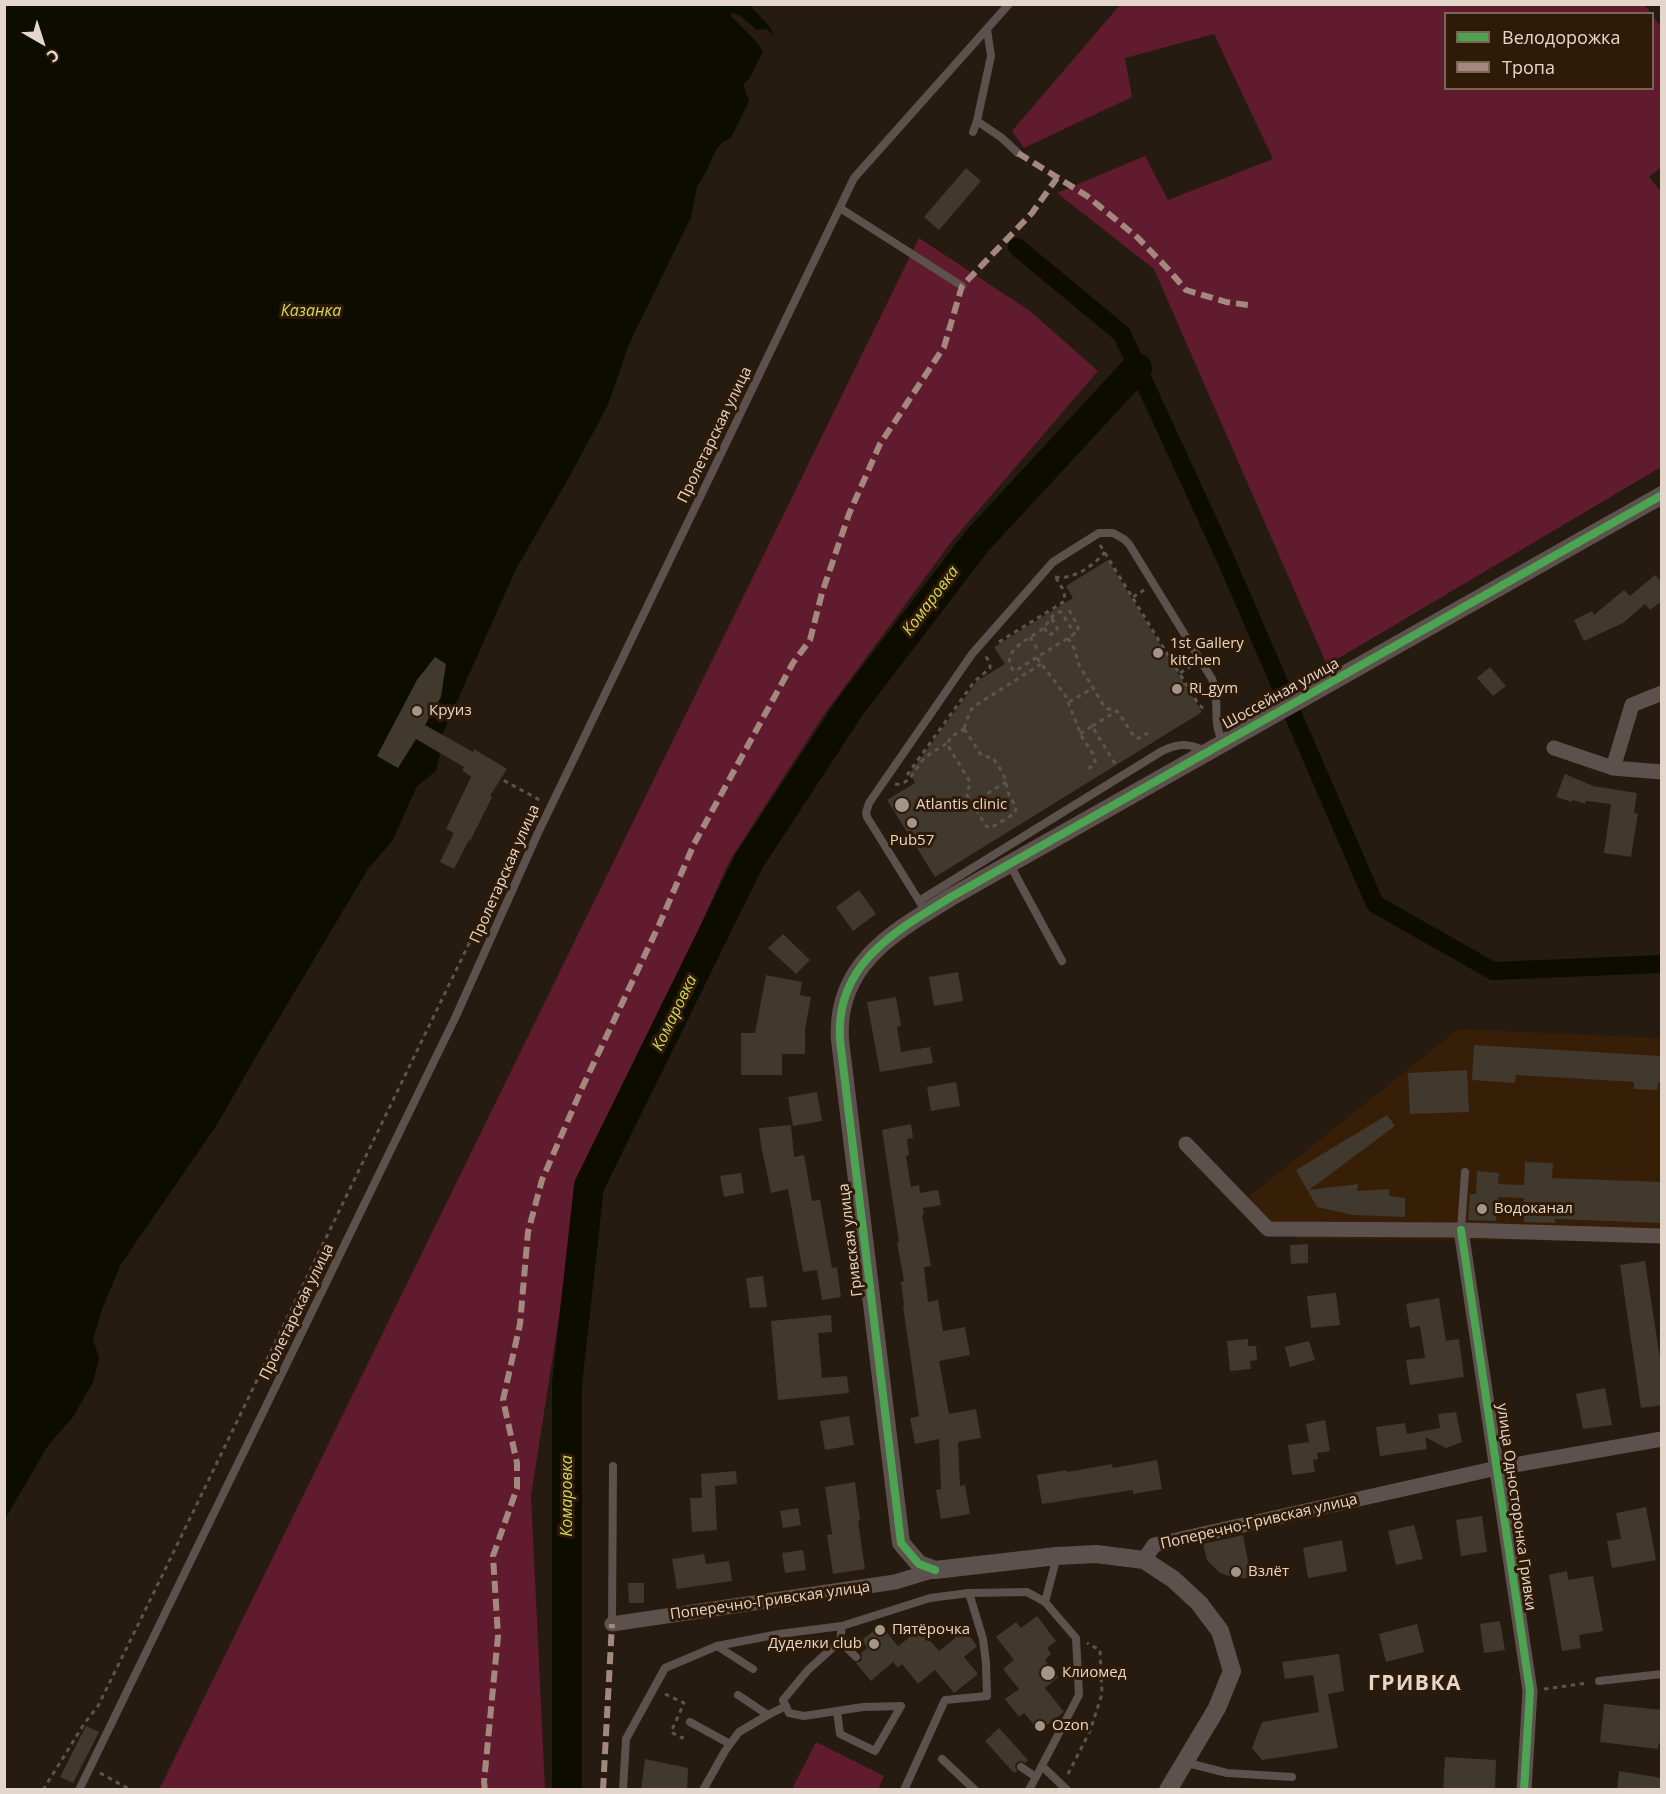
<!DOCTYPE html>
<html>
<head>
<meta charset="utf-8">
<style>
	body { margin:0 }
	#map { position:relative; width:1666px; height:1794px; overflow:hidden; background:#261b10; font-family:"Open Sans",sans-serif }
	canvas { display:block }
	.frame { position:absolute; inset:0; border:6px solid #e5d6cb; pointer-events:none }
	.legend { position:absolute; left:1444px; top:12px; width:210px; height:78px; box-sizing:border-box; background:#2f1a07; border:2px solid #786555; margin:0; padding:8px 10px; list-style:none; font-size:18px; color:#e5d6cb }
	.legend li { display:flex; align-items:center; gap:12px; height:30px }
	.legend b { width:30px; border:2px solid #786555 }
	.north { position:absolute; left:12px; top:12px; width:60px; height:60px; -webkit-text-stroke:4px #2f1a07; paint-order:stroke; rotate:141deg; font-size:16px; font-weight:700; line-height:24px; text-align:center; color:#e5d6cb }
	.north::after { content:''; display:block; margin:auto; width:21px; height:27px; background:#e5d6cb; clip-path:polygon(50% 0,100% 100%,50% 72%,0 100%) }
</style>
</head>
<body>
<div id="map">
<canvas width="1666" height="1794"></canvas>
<div class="frame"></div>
<ul class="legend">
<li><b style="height:8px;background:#4ca352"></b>Велодорожка</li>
<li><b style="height:8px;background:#a5887d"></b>Тропа</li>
</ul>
<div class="north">С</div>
</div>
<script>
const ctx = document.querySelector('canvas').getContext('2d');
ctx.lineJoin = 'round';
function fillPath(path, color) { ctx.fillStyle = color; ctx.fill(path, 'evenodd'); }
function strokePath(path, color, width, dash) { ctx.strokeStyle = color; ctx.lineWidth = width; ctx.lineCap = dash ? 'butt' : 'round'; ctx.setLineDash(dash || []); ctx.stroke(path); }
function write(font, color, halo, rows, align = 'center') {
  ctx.font = font + ' "Open Sans",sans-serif'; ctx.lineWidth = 6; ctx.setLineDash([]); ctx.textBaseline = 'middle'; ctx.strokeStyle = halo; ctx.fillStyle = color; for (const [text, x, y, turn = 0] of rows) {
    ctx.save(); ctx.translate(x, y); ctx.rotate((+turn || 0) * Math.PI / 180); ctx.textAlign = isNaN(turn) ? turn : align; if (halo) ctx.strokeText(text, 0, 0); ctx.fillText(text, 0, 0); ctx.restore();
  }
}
const built = new Path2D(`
	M1458,1029L1661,1038V1241L1299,1239L1271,1226L1248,1197Z`);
const green = new Path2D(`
	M1120,5H1644L1651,13L1446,14V88H1652L1653,16L1661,27V167L1649,177L1662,193L1661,467L1327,665L1154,269L1057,193L1145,156L1168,200L1273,159L1214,34L1125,58L1132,97L1024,148L1012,131Z
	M919,238L1030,311L1098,371L952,541L823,716L730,860L578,1194L531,1496L545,1789L159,1790Z
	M816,1742L884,1776L878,1789H792Z`);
const water = new Path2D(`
	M5,5H751V7L769,26L774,35L766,29L757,30L739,15L732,12L731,16L754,39L763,51L750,78L743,84L749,101L731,138L723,142L717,148L705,174L697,187L691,217L629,344L608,405L567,481L516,569L441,737L442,747L436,771L417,786L393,840L368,869L261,1048L216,1126L121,1264L102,1309L93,1339L99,1358L93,1382L73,1417L49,1444L5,1519ZM435,658L441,697L398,768L377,756L417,680Z`);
const canal = new Path2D(`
	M1017,247L1122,334L1226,560L1375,904L1493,971L1662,964`);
const river = new Path2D(`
	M567,1790V1384L589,1186L749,861L850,707L977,541L1137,368`);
const building = new Path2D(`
	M966,168L981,181L939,230L924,217Z
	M1108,560L1202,712L935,877L887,800L915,783L910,773L977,681L1005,664L994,647L1073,598L1066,586Z
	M1655,575L1662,582V601L1650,610L1645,604L1623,623L1584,641L1574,620L1592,611L1594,615L1624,590L1630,596Z
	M435,657L446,664L441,697L425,725L473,752L474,749L507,769L490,796L492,797L470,841L469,840L454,869L440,862L454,833L446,829L471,777L462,770L464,767L416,739L398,768L377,756L417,680Z
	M1490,667L1506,686L1493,696L1477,678Z
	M1565,774L1593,786L1637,793L1634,814L1638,813L1631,857L1604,853L1611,804L1586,801L1585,804L1573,800L1572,802L1556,797Z
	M859,890L876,914L853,931L836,907Z
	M783,934L810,960L796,974L768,948Z
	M958,972L963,1001L934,1006L929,977Z
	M766,975L802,982L800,995L811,997L805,1029V1054H782V1075H741V1033H755Z
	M896,997L901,1026L897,1027L901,1052L930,1047L933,1063L880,1072L867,1002Z
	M1474,1045L1662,1056V1083L1658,1082L1657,1090L1634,1089V1082L1516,1075L1515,1083L1472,1080Z
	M1467,1070L1469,1112L1410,1114L1408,1073Z
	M956,1082L960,1106L931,1111L927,1087Z
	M817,1092L822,1121L793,1126L788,1097Z
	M1387,1115L1395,1126L1309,1190L1358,1184L1357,1191L1389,1189V1196L1405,1198V1217L1353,1215L1317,1207L1296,1170Z
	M911,1124L913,1138L907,1139L909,1155L906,1156L911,1187L919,1185L920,1193L938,1190L941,1205L923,1208L924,1214L922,1215L931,1266L924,1267L928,1302L938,1300L943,1331L965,1327L970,1355L939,1361L949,1414L976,1409L981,1438L958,1442L960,1486L965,1485L970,1514L941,1519L936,1490L941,1489L939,1439L915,1444L910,1418L919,1416L903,1306L904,1305L901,1282L904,1281L897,1242H899L882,1130Z
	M791,1125L794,1157L804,1155L812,1201L820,1200L832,1268L837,1267L841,1297L822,1300L817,1270L803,1272L788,1189L771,1193L761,1145L759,1128Z
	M1525,1162L1553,1163L1552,1178L1662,1182V1223L1555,1219V1223L1524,1222V1198L1498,1197L1496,1221L1468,1220L1470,1194H1476L1477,1171L1499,1173L1498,1184L1524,1185Z
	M741,1173L744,1193L724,1197L720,1176Z
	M1308,1244V1263L1291,1264L1290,1245Z
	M1645,1261L1662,1371V1405L1641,1408L1620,1265Z
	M763,1276L767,1307L750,1308L746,1278Z
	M1336,1293L1340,1325L1311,1328L1307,1296Z
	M1439,1298L1446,1341L1459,1339L1464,1377L1410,1385L1406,1360L1425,1358L1420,1326L1410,1328L1406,1304Z
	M831,1315L832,1332L818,1333L822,1378L847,1376L849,1393L778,1400L771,1321Z
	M1248,1339V1346H1256L1257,1360L1250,1361L1251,1369L1230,1371L1227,1341Z
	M1309,1341L1315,1360L1290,1367L1285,1347Z
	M1605,1388L1612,1425L1583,1429L1576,1394Z
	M1456,1412L1462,1442L1446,1448L1425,1437L1427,1449L1380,1456L1376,1427L1405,1423L1407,1434L1440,1428L1438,1414Z
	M849,1416L854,1445L825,1450L820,1421Z
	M1325,1420L1330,1451L1317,1453L1318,1459L1313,1460L1315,1472L1292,1475L1288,1445L1309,1442L1306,1424Z
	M1157,1460L1162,1489L1133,1494V1490L1042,1504L1037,1475L1066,1470L1067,1472L1112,1464L1113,1468Z
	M736,1471L737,1484L715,1486L717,1530L692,1532L690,1498H702L701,1474Z
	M855,1482L860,1520L858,1521L865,1569L833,1574L827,1535L832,1534L825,1487Z
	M1646,1507L1656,1560L1612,1568L1607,1541L1621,1539L1616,1513Z
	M798,1508L801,1525L783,1528L780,1511Z
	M1482,1516L1487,1552L1461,1556L1456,1520Z
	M1414,1525L1423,1559L1396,1565L1388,1531Z
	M1243,1535L1251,1578H1235L1220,1573L1207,1560L1203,1544Z
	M1342,1540L1347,1571L1308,1578L1303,1548Z
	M803,1550L806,1570L785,1573L782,1553Z
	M704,1554L706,1564L729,1561L732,1581L677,1589L672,1559Z
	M1567,1571L1568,1580L1593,1576L1603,1631L1579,1635L1581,1648L1562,1651L1549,1575Z
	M628,1583H644V1603H629Z
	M1037,1616L1056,1641L1047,1648L1051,1654L1045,1660L1058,1677L1045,1688L1064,1712L1039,1731L1024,1713L1019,1717L1005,1699L1019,1689L1003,1669L1014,1660L996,1637L1016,1622L1021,1628Z
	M1500,1621L1505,1650L1484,1653L1480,1624Z
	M1417,1624L1424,1652L1386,1662L1379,1634Z
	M881,1625L898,1646L920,1629L939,1651L965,1630L977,1646L964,1657L978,1674L954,1693L935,1670L918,1684L902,1664L898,1668L893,1662L871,1681L856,1663L861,1661L862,1656L861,1653L867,1648L862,1640Z
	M1339,1654L1344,1691L1328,1694L1338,1748L1262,1760L1252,1748L1262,1722L1319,1712L1313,1675L1285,1679L1282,1662Z
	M1604,1704L1662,1710V1743H1659L1658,1749L1600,1742Z
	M86,1726L99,1732L73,1783L60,1777Z
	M999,1728L1028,1760L1025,1763L1021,1761L1016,1763L1015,1767L1017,1771L1014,1773L985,1741Z
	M1445,1757L1496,1760L1495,1790H1443Z
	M645,1759L688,1768L687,1790H641Z
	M1619,1771L1662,1778V1790H1617Z`);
const path = new Path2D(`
	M1100,545L1199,705L1204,709
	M1055,577C1074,580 1093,566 1105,552
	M1133,597L1144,590
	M1069,610L1078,626C1079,632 1073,635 1068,638L1015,671L1013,670C999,650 1031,639 1042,629C1049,623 1049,617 1058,612H1061L1075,634
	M1044,628L1049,635L1057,631V628L1051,617
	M1030,637L1038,650
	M1068,638L1074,648L1079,665L1104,706L1108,709H1114L1118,712L1135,738H1139L1148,733
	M999,642L1065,601L1064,591L1056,578
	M1037,658L1065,695L1083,739L1095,757V763L1086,771
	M1180,673L1191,666
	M1069,702L1093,688
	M1092,726L1117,711
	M964,728L970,712L973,707L1041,664
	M964,729L982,756L993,758L1003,773L1009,795L1016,807L1015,813L992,827L989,828L986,826L967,795L970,782L947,744L951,737Z
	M1080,734L1092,726L1117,767
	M907,775L974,682L990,668V663L985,655
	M895,784C910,787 916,765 926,757C932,752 940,748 946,744
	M972,803L1006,782
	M1544,1689L1588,1683
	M665,1694L684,1703L671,1732L682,1738L685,1732
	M100,1773L131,1790
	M1068,1774L1090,1731L1102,1694L1100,1650L1087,1643
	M43,1790L84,1724L98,1706C194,1512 287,1317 382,1123C434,1015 487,908 538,799L501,779`);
const service = new Path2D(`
	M987,29L991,56L977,121L1002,138L1018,153
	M973,132L977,121
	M840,208L962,286
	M1010,865L1062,961
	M919,901L1162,751C1179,743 1189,743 1205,751
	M926,912L867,817L866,813L869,803L972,654L1053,562L1099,533H1113L1124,539L1129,544L1212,679C1221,699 1211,722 1223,742
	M1461,1230L1465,1172
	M612,1624L613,1466
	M840,1641L856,1657
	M717,1646L753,1669
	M1599,1681L1662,1674
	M738,1695L768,1715L786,1706
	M837,1711L840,1734L875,1751L901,1706L863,1707L804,1716L789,1713L783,1700L808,1670L840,1641L842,1626
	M690,1722L730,1744
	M942,1759L975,1790
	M1184,1762L1227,1773L1292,1777
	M1042,1766L1067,1790
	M1021,1767L1036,1777
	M79,1790L456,1016L537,835L854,178L1009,4
	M623,1790L626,1739L665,1668L717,1646L779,1634L842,1626L930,1598L969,1593
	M703,1790L725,1751L739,1732L768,1715
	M904,1790L945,1700L987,1696L986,1663L983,1639L969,1593L1027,1592L1045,1602
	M1029,1790L1079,1695L1076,1638L1045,1602L1057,1556`);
const minor = new Path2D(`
	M1662,693L1632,705L1613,768L1662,772
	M1554,748L1613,768
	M1186,1144L1268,1229L1461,1230L1662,1236
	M1461,1230L1530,1691L1524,1790
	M1144,1560L1154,1545L1497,1468L1662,1439
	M612,1624L895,1582L935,1570`);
const tertiary = new Path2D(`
	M1168,1790L1217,1708L1232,1671L1220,1631L1199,1603L1173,1579L1144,1560L1096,1554L1057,1556L935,1570L919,1564L901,1543L840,1040C835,964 894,932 951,897L1662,495`);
const quiet = new Path2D(`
	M1018,153L1087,196L1137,237L1168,269L1186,290L1226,302L1248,305
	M485,1790L484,1782L498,1636L493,1556L517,1488V1463L503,1400L520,1324L528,1232L542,1180L582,1088L659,925L694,844L793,663L810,640L822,593L849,514L880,444L944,347L962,286L1032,213L1057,178
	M603,1790L612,1624`);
const cycleway = new Path2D(`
	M1461,1230L1530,1691L1524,1790
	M935,1570L919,1564L901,1543L840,1040C835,964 894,932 951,897L1662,495`);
const markers = [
	[1158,653,6,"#a2958a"],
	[1177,689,6,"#a2958a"],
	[417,711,6,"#a2958a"],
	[902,805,8,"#a2958a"],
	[912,823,6,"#a2958a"],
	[1482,1209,6,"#a2958a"],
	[1236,1572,6,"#a2958a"],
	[880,1630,6,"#a2958a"],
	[874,1644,6,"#a2958a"],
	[1048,1673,8,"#a2958a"],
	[1040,1726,6,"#a2958a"]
];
const streetNames = [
	["Пролетарская улица",715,435,-64],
	["Шоссейная улица",1281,694,-29],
	["Пролетарская улица",505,874,-66],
	["Гривская улица",851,1240,-97],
	["Пролетарская улица",297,1312,-64],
	["улица Односторонка Гривки",1516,1507,82],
	["Поперечно-Гривская улица",1259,1522,-13],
	["Поперечно-Гривская улица",770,1601,-8]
];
const poiNames = [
	["1st Gallery",1170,644],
	["kitchen",1170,661],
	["Ri_gym",1189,689],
	["Круиз",429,711],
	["Atlantis clinic",916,805],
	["Pub57",912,841,"center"],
	["Водоканал",1494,1209],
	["Взлёт",1248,1572],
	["Пятёрочка",892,1630],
	["Дуделки club",862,1644,"right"],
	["Клиомед",1062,1673],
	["Ozon",1052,1726]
];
const waterNames = [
	["Казанка",311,311],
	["Комаровка",931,601,-53],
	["Комаровка",675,1013,-64],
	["Комаровка",567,1496,-90]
];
const districtNames = [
	["ГРИВКА",1415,1684]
];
fillPath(built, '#371e07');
fillPath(green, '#601c2e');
fillPath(water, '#0c0c01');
strokePath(canal, '#0c0c01', 18);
strokePath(river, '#0c0c01', 30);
fillPath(building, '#41382e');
strokePath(path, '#5e544f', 3, [4.5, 4.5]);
strokePath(service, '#5d514d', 8);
strokePath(minor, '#5d514d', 15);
strokePath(tertiary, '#5d514d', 18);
strokePath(quiet, '#a5887d', 6, [12, 6]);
strokePath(cycleway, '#4ca352', 8);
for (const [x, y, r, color] of markers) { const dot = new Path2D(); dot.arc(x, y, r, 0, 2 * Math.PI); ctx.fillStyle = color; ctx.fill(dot); strokePath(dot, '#2f1a07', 2); }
write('15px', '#e5d6cb', '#2f1a07', streetNames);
write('15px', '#e5d6cb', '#2f1a07', poiNames, 'left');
write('italic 16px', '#d0d85d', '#2f1a07', waterNames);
ctx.letterSpacing = '1.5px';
write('bold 21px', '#e5d6cb', '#2f1a07', districtNames);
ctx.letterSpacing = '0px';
</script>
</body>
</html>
